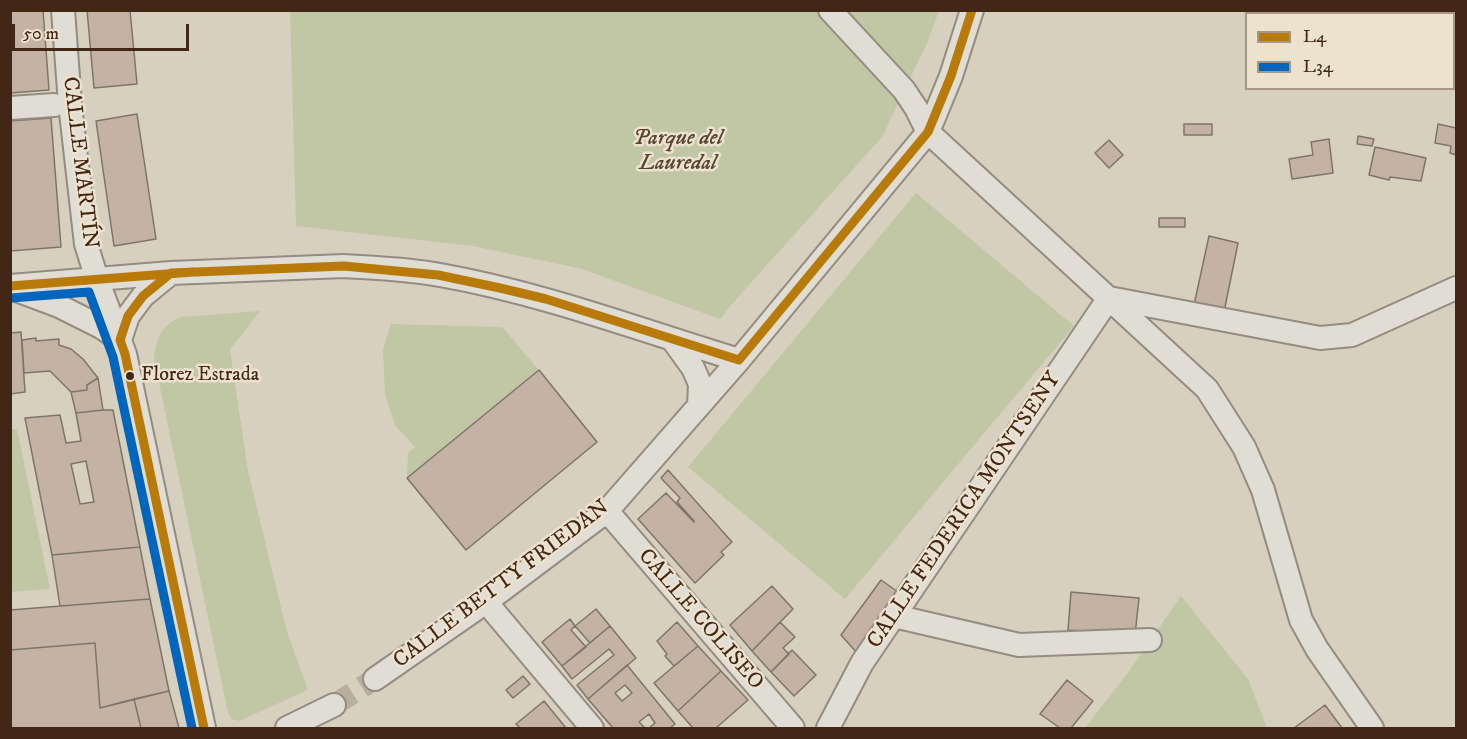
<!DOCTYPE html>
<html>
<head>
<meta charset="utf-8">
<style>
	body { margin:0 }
	#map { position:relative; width:1467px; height:739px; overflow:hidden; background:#d8d0be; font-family:"IM FELL DW Pica",serif }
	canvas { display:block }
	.frame { position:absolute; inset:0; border:12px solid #432716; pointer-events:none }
	.legend { position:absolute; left:1245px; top:12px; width:210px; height:78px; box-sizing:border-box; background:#ece2ce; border:2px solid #a89784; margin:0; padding:8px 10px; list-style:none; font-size:18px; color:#432716 }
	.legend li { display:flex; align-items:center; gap:12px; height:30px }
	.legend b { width:30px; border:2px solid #a89784 }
	.scale { position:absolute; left:12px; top:24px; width:177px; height:27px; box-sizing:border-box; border:3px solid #432716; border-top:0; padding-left:8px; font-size:18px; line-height:21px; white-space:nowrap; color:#432716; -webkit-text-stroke:4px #ece2ce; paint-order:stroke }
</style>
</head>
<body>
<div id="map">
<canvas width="1467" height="739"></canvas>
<div class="frame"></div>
<ul class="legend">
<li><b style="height:8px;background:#b87a08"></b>L4</li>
<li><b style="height:8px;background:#0065bd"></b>L34</li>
</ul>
<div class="scale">50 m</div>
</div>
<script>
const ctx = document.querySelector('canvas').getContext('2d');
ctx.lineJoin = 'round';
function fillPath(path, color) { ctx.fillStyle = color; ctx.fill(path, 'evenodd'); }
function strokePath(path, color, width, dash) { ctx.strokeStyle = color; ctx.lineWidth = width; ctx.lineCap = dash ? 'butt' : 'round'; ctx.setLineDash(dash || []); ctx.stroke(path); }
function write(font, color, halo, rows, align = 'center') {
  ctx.font = font + ' "IM FELL DW Pica",serif'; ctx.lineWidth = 5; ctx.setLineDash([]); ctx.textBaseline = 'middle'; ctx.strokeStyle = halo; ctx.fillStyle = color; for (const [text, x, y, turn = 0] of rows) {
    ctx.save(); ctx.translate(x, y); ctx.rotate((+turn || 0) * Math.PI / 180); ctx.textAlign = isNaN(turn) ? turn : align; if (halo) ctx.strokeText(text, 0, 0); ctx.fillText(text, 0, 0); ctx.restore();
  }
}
const green = new Path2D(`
	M290,11H939L927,43L882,137L731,305L720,319L582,269L473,246L296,226Z
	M916,193L1074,326L845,599L688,467Z
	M260,311L230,350L248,471L287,632L308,690L239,721L232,719L228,713L154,359C156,339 161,326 180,317Z
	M391,324L502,327L539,370L407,478L408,453L415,447L395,425L385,395L383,349Z
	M11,429H17L50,589L11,592Z
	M1181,596L1248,679L1267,728H1085L1130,670Z`);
const building = new Path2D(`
	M10,10H43L49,90L10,93Z
	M87,10H130L137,84L94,88Z
	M1436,10H1456V31L1454,32V14H1437Z
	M137,114L156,239L114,246L96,121Z
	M51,118L61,247L10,251V121Z
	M1184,124H1212V135H1184Z
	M1438,124L1456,128V155L1450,153L1451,146L1435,143Z
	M1358,136L1374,139L1372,146L1357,144Z
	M1329,139L1333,173L1292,179L1289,159L1313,155L1311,142Z
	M1109,140L1123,155L1109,168L1095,153Z
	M1375,147L1426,158L1421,181L1390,177L1389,180L1369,175Z
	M1159,218H1185V227H1159Z
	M1209,236L1238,243L1224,312L1194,305Z
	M21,332L25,392L10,394V333Z
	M36,338V341L59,339V345L71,349L83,359L98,378L87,385V390L71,392L50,371L24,373L22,340Z
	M539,370L597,442L466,550L407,478Z
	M98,378L103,410L76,413L71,392L87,390V385Z
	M103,410H113L140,547L52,555L25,418L60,415L66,443L81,441L76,413ZM86,461L94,502L80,504L71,464Z
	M668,470L732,542L721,552L724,555L695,583L638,519L666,493L694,522V521L677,502L680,498L661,478Z
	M140,547L150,599L60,606L52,555Z
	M881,580L898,592L858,654L841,635Z
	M772,586L793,609L752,651L730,625Z
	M1071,592L1139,598L1135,635L1068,630Z
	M150,599L169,691L100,708L95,643L10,650V610Z
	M596,609L610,626L590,643L575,626Z
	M570,619L575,626L571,630L586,647L562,666L542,642Z
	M677,622L698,646L674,666L665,656L667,654L657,641Z
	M780,622L795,637L783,648L789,654L771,672L752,651Z
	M610,626L636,658L588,699L577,685L614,655L609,649L572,679L562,666Z
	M95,643L100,708L134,699L141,728H10V650Z
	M698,646L721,671L678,711L654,683Z
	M792,650L816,675L794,696L771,672Z
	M627,665L675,724L670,728H649L655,723L649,714L639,722L645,728H613L588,699ZM625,685L632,693L622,701L615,693Z
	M721,671L748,700L716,728H693L678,711Z
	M523,676L530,684L513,698L506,690Z
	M1067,680L1093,701L1071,728H1060L1040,714Z
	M169,691L179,728H141L134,699Z
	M544,701L566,728H520L516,724Z
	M1325,705L1342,728H1294Z`);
const streetTunnel = new Path2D(`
	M334,705L375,679`);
const street = new Path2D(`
	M63,10L70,104L86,244L97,279L125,354L204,728
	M830,10L904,90L916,108L928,132L1207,389L1244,447L1263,490L1301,620L1317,649L1372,728
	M1454,75L1456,74
	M10,108L54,105
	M10,286L171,273L344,266C376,268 409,269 440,275C542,293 640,330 739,360
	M11,288L59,306L101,327L120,340
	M1109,298L1320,338L1352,335L1456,288
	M672,339L693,368L700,384L699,406
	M120,340L128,316L143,296L171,273
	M607,511L793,728
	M486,602L592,728
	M894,616L1019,645L1150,640
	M375,679L486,602L607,511L739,360L928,132L951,76L972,10
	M287,728L334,705
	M828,728L862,663L1109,298`);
const bus1 = new Path2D(`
	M10,286L193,272
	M739,360L928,132L951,76L972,10
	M204,728L125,354L120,340L128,316L143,296L171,273L344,266L438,275L500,288L546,299L739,360`);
const bus2 = new Path2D(`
	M11,298L89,292L113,357L192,728`);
const markers = [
	[130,376,5,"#432716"]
];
const busNames = [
	["Florez Estrada",141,376]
];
const parkNames = [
	["Parque del",678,139],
	["Lauredal",678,164]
];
const streetNames = [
	["CALLE MARTÍN",79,163,83],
	["CALLE FEDERICA MONTSENY",965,511,-56],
	["CALLE BETTY FRIEDAN",502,585,-37],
	["CALLE COLISEO",700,620,49]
];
fillPath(green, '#c1c6a5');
fillPath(building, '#c4b2a4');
strokePath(building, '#7e756a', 1.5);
strokePath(streetTunnel, '#baae9c', 22, [22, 11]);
strokePath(street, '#948c80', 26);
strokePath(street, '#e0ddd4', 22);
strokePath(bus1, '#b87a08', 9);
strokePath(bus2, '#0065bd', 9);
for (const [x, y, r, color] of markers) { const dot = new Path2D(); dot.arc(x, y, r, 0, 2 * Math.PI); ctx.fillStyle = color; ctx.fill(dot); strokePath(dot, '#ece2ce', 2); }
write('20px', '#432716', '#ece2ce', busNames, 'left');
write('italic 22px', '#58452f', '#ece2ce', parkNames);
write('22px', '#432716', '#ece2ce', streetNames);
</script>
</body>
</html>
